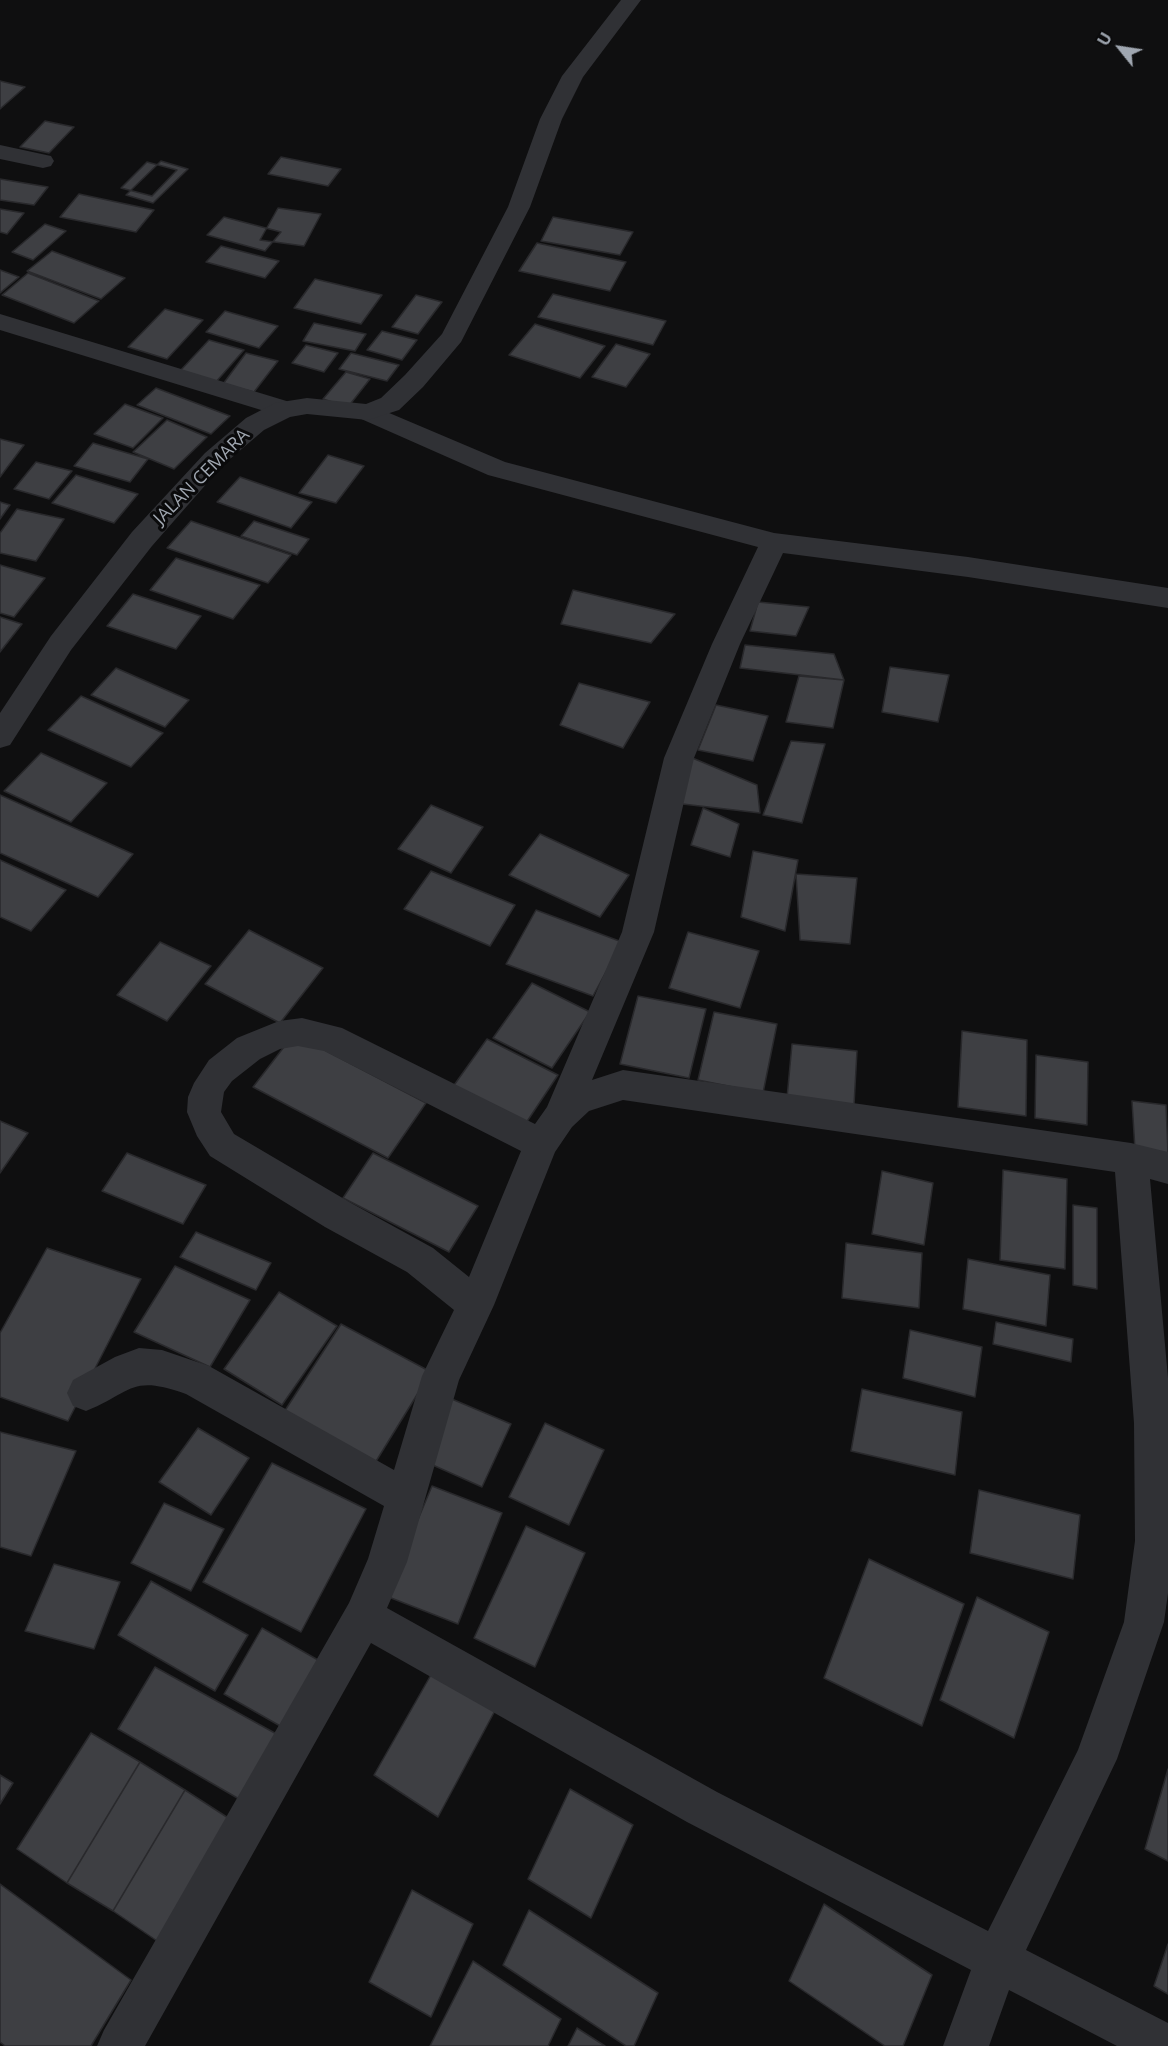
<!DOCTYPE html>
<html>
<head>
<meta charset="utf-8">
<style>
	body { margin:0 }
	#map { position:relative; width:1168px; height:2046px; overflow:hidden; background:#0f0f10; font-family:"Open Sans",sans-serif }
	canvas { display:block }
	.north { position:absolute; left:1090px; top:18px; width:60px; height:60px; -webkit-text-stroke:4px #0a0a0b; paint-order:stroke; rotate:300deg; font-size:16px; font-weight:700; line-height:24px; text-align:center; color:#a0a7b1 }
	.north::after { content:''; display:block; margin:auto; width:21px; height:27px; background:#a0a7b1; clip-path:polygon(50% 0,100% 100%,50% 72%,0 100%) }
</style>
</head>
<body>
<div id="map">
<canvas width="1168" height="2046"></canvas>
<div class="north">U</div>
</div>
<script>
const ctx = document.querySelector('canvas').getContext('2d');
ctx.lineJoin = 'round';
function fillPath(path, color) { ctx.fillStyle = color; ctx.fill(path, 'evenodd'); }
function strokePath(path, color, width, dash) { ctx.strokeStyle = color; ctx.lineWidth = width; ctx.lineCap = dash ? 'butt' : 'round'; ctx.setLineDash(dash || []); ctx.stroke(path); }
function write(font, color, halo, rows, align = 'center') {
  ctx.font = font + ' "Open Sans",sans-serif'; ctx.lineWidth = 6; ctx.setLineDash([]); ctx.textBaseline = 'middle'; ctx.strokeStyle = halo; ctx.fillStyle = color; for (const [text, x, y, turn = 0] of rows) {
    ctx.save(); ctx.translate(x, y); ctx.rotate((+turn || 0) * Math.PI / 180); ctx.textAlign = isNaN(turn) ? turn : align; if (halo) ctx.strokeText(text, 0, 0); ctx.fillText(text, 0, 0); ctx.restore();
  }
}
const building = new Path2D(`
	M0,81L25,87L0,109Z
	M45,121L74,127L49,153L20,147Z
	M281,157L341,169L328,186L268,174Z
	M161,161L188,169L153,203L126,195Z
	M147,162L177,170L152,196L121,188Z
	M0,179L48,187L34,205L0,200Z
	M79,194L154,210L136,232L60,217Z
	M278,208L321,214L304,246L260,240Z
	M0,209L24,213L7,234L0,232Z
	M224,217L281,232L265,251L207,235Z
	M553,217L633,232L620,255L541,241Z
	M45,224L66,231L33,260L12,252Z
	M537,243L626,262L610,291L519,271Z
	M221,246L279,261L265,278L206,262Z
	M52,251L125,278L101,299L27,271Z
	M0,270L19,277L0,293Z
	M28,273L99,301L74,323L2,295Z
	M315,279L382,295L361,324L294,308Z
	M553,294L666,321L653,345L538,317Z
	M416,295L442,302L418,334L392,327Z
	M165,309L203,320L167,359L128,347Z
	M225,311L278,326L259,348L206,332Z
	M314,323L366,334L355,351L303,341Z
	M535,324L605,346L580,378L509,355Z
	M382,331L417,340L402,360L367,350Z
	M209,340L244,350L215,383L179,372Z
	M616,344L650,354L626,387L592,377Z
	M306,345L338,353L324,372L292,363Z
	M246,353L278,361L254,392L223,384Z
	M351,353L399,365L387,381L339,369Z
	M346,372L370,379L348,407L323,399Z
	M156,388L230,416L211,434L137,405Z
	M125,404L163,418L133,448L94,434Z
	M167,420L207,437L174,469L133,452Z
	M0,439L24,445L0,477Z
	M93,443L148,459L130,482L74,466Z
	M328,455L364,466L336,503L299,493Z
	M36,462L72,471L49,499L14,489Z
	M76,475L138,494L114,523L52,503Z
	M240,477L312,502L291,528L217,502Z
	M0,502L10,505L0,519Z
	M17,509L64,519L36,561L0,553V533Z
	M191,521L291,555L268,583L167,548Z
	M254,521L309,539L297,555L241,536Z
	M176,558L260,585L233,619L150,590Z
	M0,565L45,578L14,617L0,613Z
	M573,590L675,614L651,643L561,624Z
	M133,594L201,616L176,649L107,626Z
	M758,602L809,607L796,636L750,631Z
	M0,617L22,624L0,652Z
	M745,645L834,654L844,680L740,668Z
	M890,667L949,675L938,722L882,712Z
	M116,668L189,700L165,727L91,695Z
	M799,676L844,680L833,728L786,722Z
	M579,683L650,702L623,748L560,725Z
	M81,696L163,733L131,767L48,730Z
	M716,705L768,716L753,761L698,750Z
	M791,741L825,744L802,823L763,815Z
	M41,753L107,783L71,822L4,791Z
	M690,757L757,785L760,813L674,803Z
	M0,795L133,854L98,897L0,853Z
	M431,805L483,827L451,873L398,849Z
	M703,808L739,824L730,857L691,845Z
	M540,834L629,875L600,917L509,875Z
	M753,851L798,860L785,931L741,917Z
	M0,860L66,890L31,931L0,917Z
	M431,871L515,905L490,946L404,909Z
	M796,874L857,878L850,944L800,940Z
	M536,910L622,942L593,996L506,964Z
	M249,930L323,968L280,1023L205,984Z
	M688,932L759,951L740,1008L669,988Z
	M160,942L211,966L167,1021L117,995Z
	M532,983L590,1012L552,1068L493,1038Z
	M638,996L706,1009L689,1078L620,1064Z
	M714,1012L777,1024L763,1093L698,1080Z
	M962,1031L1027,1040L1026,1116L958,1107Z
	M294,1034L426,1103L388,1158L253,1087Z
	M487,1039L558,1075L524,1126L452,1088Z
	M792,1044L857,1051L854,1105L787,1098Z
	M1036,1055L1088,1062L1087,1125L1035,1118Z
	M1132,1101L1166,1105L1168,1153L1135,1150Z
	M0,1121L28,1133L0,1173Z
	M127,1153L206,1185L183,1224L102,1191Z
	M373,1153L478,1206L449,1252L343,1198Z
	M1003,1170L1067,1179L1065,1269L1000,1260Z
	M882,1171L933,1183L924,1245L872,1234Z
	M1073,1205L1097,1208V1289L1073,1285Z
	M196,1232L271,1263L256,1290L180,1257Z
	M846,1243L922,1253L919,1308L842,1298Z
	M47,1248L141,1279L68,1421L0,1397V1333Z
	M968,1259L1050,1275L1046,1326L963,1309Z
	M175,1266L250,1300L210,1367L134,1332Z
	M279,1292L337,1326L282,1405L224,1369Z
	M996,1322L1073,1339L1071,1362L993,1344Z
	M341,1324L431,1372L375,1463L284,1412Z
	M910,1330L982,1347L975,1397L903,1378Z
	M862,1389L962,1412L955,1475L851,1451Z
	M447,1397L511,1424L482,1487L417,1458Z
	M545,1423L604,1450L569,1525L509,1497Z
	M198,1428L249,1458L211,1515L159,1482Z
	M0,1432L76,1451L31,1556L0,1547Z
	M272,1463L366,1509L301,1632L203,1582Z
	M432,1486L502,1513L458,1624L386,1596Z
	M979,1490L1080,1515L1073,1579L970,1553Z
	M164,1503L224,1529L191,1591L131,1563Z
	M526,1526L585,1553L535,1667L474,1638Z
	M869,1559L964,1604L922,1726L824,1678Z
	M54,1564L120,1582L94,1649L25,1631Z
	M151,1581L248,1635L215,1691L118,1635Z
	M977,1597L1049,1632L1014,1738L940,1700Z
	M262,1628L325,1664L289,1731L224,1694Z
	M436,1666L498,1705L438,1817L374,1775Z
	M155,1667L282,1737L246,1803L118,1729Z
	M91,1733L140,1762L67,1883L17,1849Z
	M140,1762L185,1790L113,1911L67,1883Z
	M1168,1769V1861L1145,1849Z
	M0,1775L13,1783L0,1804Z
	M570,1789L633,1825L591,1918L528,1879Z
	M185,1790L236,1823L166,1947L113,1911Z
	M0,1884L131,1980L91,2046H5L0,2042Z
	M412,1890L473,1924L431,2017L369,1982Z
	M824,1904L932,1975L903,2046H885L789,1981Z
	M529,1910L658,1993L634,2046H626L503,1965Z
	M1168,1944V1994L1154,1986Z
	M473,1961L561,2019L548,2046H430Z
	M577,2028L605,2046H568Z`);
const minor = new Path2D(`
	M0,145L51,156L54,161L51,166L43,168L0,159Z
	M0,314L293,403L297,409L293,415L284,417L0,330Z
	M368,404L505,462L774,533L968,557L1168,588V608L968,577L783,553L740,644L694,758L654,932L592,1080L623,1070L1131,1143L1168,1152V1184L1150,1179L1168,1378V1593L1164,1622L1117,1759L1026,1950L1168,2023V2046H1117L1009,1990L989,2046H943L971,1970L687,1822L371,1643L145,2046H97L104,2030L349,1603L368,1559L384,1506L186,1394C130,1374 133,1392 86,1411L73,1406L67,1393L73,1380L115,1357L139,1348L162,1350L209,1366L394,1470L422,1376L454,1310L407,1272L325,1227L210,1156L197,1136L187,1112L188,1097L194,1083L209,1060L237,1038L279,1021L302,1018L342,1028L535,1124L547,1107L622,932L664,758L712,644L758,547L488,475L359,418L355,412L359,406ZM298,1046L324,1051L521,1151L469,1277L433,1248L351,1203L234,1134L221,1112L224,1092L232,1081L260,1059L280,1049ZM623,1100L1115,1172L1134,1423L1135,1541L1124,1622L1078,1750L988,1931L717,1792L387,1608L407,1562L459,1380L494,1305L555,1152L572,1127L589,1111Z`);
const tertiary = new Path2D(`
	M621,0H641L583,77L562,119L530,207L461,342L423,387L399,410L368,420L307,414L290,417L264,430L223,465L152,546L71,650L10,745L0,748V713L51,636L132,532L205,453L246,418L275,403L307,398L366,404L381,398L405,375L442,334L508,207L540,119L562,76Z`);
const farStreetnames = [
	["JALAN CEMARA",202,477,-45]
];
fillPath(building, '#3e3f43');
strokePath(building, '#29292c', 1.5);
fillPath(minor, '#303135');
fillPath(tertiary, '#303135');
write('18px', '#a0a7b1', '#0a0a0b', farStreetnames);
</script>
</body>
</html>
